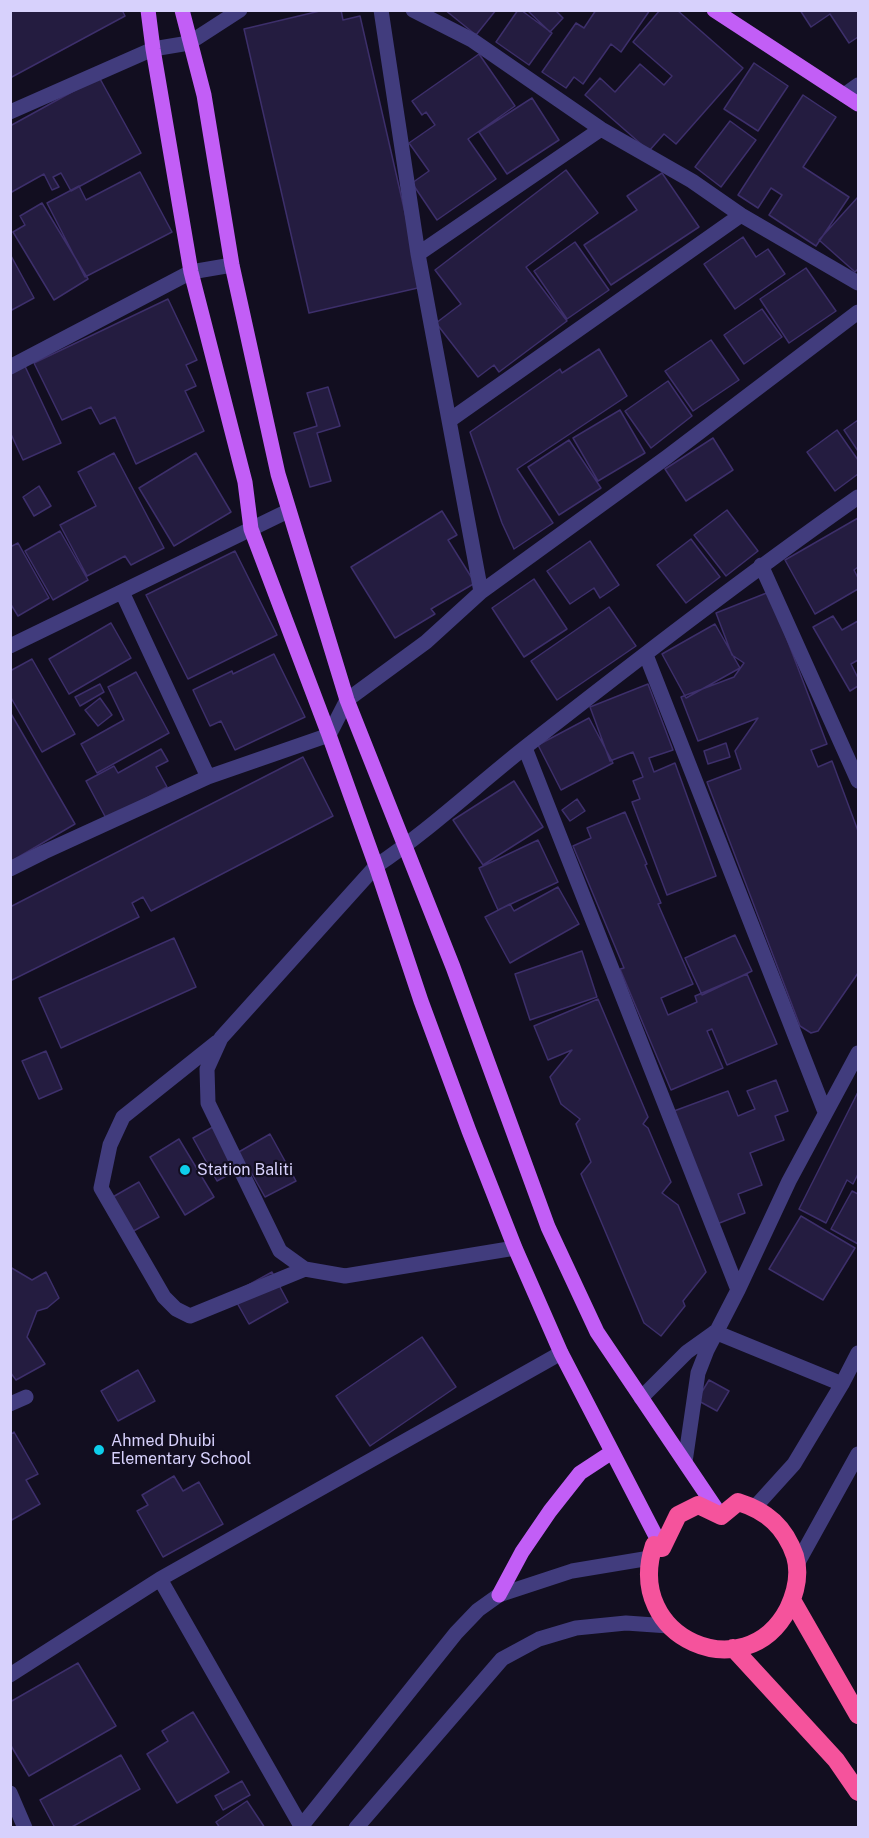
<!DOCTYPE html>
<html>
<head>
<meta charset="utf-8">
<style>
	body { margin:0 }
	#map { position:relative; width:869px; height:1838px; overflow:hidden; background:#120e20; font-family:"Public Sans",sans-serif }
	canvas { display:block }
	.frame { position:absolute; inset:0; border:12px solid #d7d1fc; pointer-events:none }
</style>
</head>
<body>
<div id="map">
<canvas width="869" height="1838"></canvas>
<div class="frame"></div>
</div>
<script>
const ctx = document.querySelector('canvas').getContext('2d');
ctx.lineJoin = 'round';
function fillPath(path, color) { ctx.fillStyle = color; ctx.fill(path, 'evenodd'); }
function strokePath(path, color, width, dash) { ctx.strokeStyle = color; ctx.lineWidth = width; ctx.lineCap = dash ? 'butt' : 'round'; ctx.setLineDash(dash || []); ctx.stroke(path); }
function write(font, color, halo, rows, align = 'center') {
  ctx.font = font + ' "Public Sans",sans-serif'; ctx.lineWidth = 4.5; ctx.setLineDash([]); ctx.textBaseline = 'middle'; ctx.strokeStyle = halo; ctx.fillStyle = color; for (const [text, x, y, turn = 0] of rows) {
    ctx.save(); ctx.translate(x, y); ctx.rotate((+turn || 0) * Math.PI / 180); ctx.textAlign = isNaN(turn) ? turn : align; if (halo) ctx.strokeText(text, 0, 0); ctx.fillText(text, 0, 0); ctx.restore();
  }
}
const building = new Path2D(`
	M10,10H122L125,16L10,78Z
	M324,10H341L343,20L360,16L422,287L309,313L244,29Z
	M445,10H496L476,35Z
	M518,10H521L552,33L529,65L496,42Z
	M527,10H555L563,18L550,32Z
	M596,10H650L621,52L611,44L583,84L574,77L566,88L542,72L576,23L584,28Z
	M660,10H677L743,68L676,144L664,134L649,151L585,95L600,78L615,92L640,64L664,85L672,76L633,42Z
	M800,10H858V37L849,43L830,14L811,27Z
	M479,54L515,106L468,139L496,179L437,220L412,183L429,171L409,143L435,125L426,112L422,115L412,101Z
	M754,63L788,86L758,131L724,109Z
	M99,77L141,153L71,191L61,173L53,177L59,187L52,190L44,174L10,193V126Z
	M803,95L836,117L803,167L849,197L816,246L769,215L782,195L771,188L758,208L738,195Z
	M532,98L559,140L507,174L479,132Z
	M730,121L756,140L721,187L695,167Z
	M566,170L598,213L526,267L567,321L499,372L494,365L478,377L436,323L461,304L435,270Z
	M140,172L172,232L85,277L47,203L79,186L86,200Z
	M662,173L699,227L611,285L584,245L637,210L627,196Z
	M858,197V269L855,272L819,240Z
	M42,203L88,279L54,300L13,232L25,225L20,216Z
	M743,237L756,257L768,249L785,274L735,309L704,264Z
	M575,242L609,290L567,319L534,271Z
	M10,254L34,298L10,311Z
	M806,268L836,311L789,343L760,299Z
	M168,299L197,360L186,365L196,386L185,391L204,431L136,464L115,417L100,424L91,407L62,420L34,363Z
	M762,309L782,337L744,364L724,335Z
	M711,340L739,380L693,411L665,371Z
	M599,349L627,396L517,469L553,523L514,549L502,523L470,432L560,369L562,373Z
	M23,362L61,443L23,460L10,432V368Z
	M668,381L692,416L651,448L625,411Z
	M328,387L340,426L317,433L331,481L310,487L294,433L317,426L307,393Z
	M620,410L645,453L598,481L573,438Z
	M858,420V451L844,430Z
	M837,430L858,460V474L835,491L807,452Z
	M713,438L733,470L686,501L665,469Z
	M569,440L601,488L559,515L528,467Z
	M114,453L164,548L131,565L125,556L87,576L60,525L96,506L78,472Z
	M196,453L231,512L174,546L139,488Z
	M39,486L51,506L34,516L23,497Z
	M727,510L758,551L726,576L694,535Z
	M442,511L457,535L448,540L475,583L431,609L435,614L395,638L351,567Z
	M858,518V567L854,570L858,578V589L815,614L785,560Z
	M60,531L88,580L53,600L25,551Z
	M691,539L720,577L686,603L657,565Z
	M590,541L619,585L600,598L594,588L570,604L547,571Z
	M18,543L49,598L18,616L10,603V547Z
	M235,551L277,635L188,679L146,595Z
	M534,579L567,629L524,657L492,608Z
	M769,592L827,744L811,750L818,767L832,761L858,831V973L818,1031L811,1033L800,1026L707,782L741,769L735,751L758,718L698,741L681,697L734,677L744,663L732,655L716,613Z
	M609,607L636,646L557,700L531,661Z
	M833,616L842,630L858,621V660L851,664L858,678V686L850,691L813,627Z
	M111,623L131,658L69,694L49,659Z
	M715,624L740,668L686,698L662,654Z
	M274,654L305,717L235,750L221,721L210,726L193,690L232,671L233,674Z
	M32,659L75,734L42,752L10,696V671Z
	M136,672L169,733L97,773L81,744L124,720L108,687Z
	M100,684L104,692L80,706L75,697Z
	M648,684L673,750L649,758L654,772L675,763L716,876L667,895L632,802L640,799L633,781L643,777L633,752L610,761L590,707Z
	M100,698L112,715L98,726L85,710Z
	M10,712L75,824L10,862Z
	M589,718L613,763L561,790L538,745Z
	M726,743L730,757L708,764L704,751Z
	M161,749L168,761L156,767L167,787L107,820L86,781L114,766L118,773Z
	M303,757L333,816L151,911L143,897L132,903L139,917L10,981V907Z
	M514,781L543,827L483,865L453,820Z
	M577,799L585,811L570,821L562,810Z
	M625,812L647,864L645,865L661,903L658,904L693,984L661,998L668,1015L697,1002L695,996L747,974L777,1044L727,1065L712,1029L707,1031L723,1068L671,1090L620,969L624,968L573,846L591,838L587,828Z
	M538,840L558,882L498,910L479,868Z
	M558,887L579,924L510,963L485,917L510,904L514,911Z
	M735,935L752,971L702,995L685,958Z
	M174,938L196,987L61,1048L39,998Z
	M582,951L597,997L530,1020L515,974Z
	M598,999L648,1117L643,1124L648,1128L671,1182L662,1193L678,1205L706,1272L683,1301L685,1306L661,1336L644,1323L581,1174L591,1162L576,1124L580,1119L561,1104L550,1077L572,1050L548,1060L534,1026Z
	M46,1051L62,1089L39,1099L22,1061Z
	M776,1080L788,1111L775,1116L784,1140L750,1153L762,1185L738,1194L745,1213L717,1224L674,1111L728,1091L738,1116L755,1109L747,1091Z
	M858,1092V1174L853,1184L847,1180L826,1223L799,1209Z
	M220,1123L237,1153L270,1134L296,1181L265,1197L247,1165L217,1181L193,1138Z
	M179,1139L214,1197L185,1215L150,1157Z
	M139,1182L159,1217L130,1233L111,1198Z
	M852,1191L858,1194V1244L831,1229Z
	M801,1216L855,1248L823,1300L769,1269Z
	M10,1267L32,1280L46,1272L59,1298L47,1308L37,1311L27,1337L45,1364L16,1380L10,1372Z
	M272,1272L288,1302L249,1324L232,1294Z
	M422,1337L456,1387L370,1446L336,1396Z
	M138,1370L155,1401L118,1421L101,1391Z
	M709,1380L729,1391L717,1411L697,1400Z
	M14,1432L38,1474L26,1480L40,1504L10,1521V1435Z
	M174,1476L183,1491L199,1482L223,1524L163,1557L137,1511L148,1505L142,1495Z
	M78,1663L116,1726L29,1776L10,1744V1702Z
	M193,1712L229,1772L177,1803L147,1754L168,1741L162,1731Z
	M121,1755L140,1789L70,1828H55L40,1800Z
	M242,1781L250,1795L223,1810L215,1796Z
	M247,1801L265,1828H220L216,1822Z`);
const minor = new Path2D(`
	M381,10L418,254L481,592
	M413,10L472,40L601,129L692,181L741,215L858,283
	M844,95L858,85
	M10,112L153,49L189,43L240,10
	M418,254L601,129
	M10,367L191,272L232,265
	M450,420L741,215
	M761,565L858,781
	M122,592L208,777
	M10,646L288,511
	M646,655L825,1112
	M525,748L738,1290
	M10,869L44,852L208,777L329,735L347,700L426,642L481,592L667,457L858,312
	M217,1042L123,1117L110,1145L101,1188L164,1297L176,1309L190,1316L305,1269
	M515,1248L345,1276L305,1269L280,1251L208,1103L207,1069L221,1038L376,866C428,831 474,788 523,749C633,663 744,577 858,497
	M715,1332L842,1384
	M641,1398L687,1352L715,1332
	M10,1404L26,1397
	M685,1462L698,1373L707,1350L738,1290L789,1181L858,1053
	M755,1507L794,1464L842,1384L858,1353
	M797,1564L858,1454
	M160,1579L301,1826
	M10,1675L160,1579L561,1353
	M10,1793L25,1828
	M300,1828L456,1633L478,1610L499,1595L572,1571L650,1558
	M356,1828L502,1659L539,1639L576,1628L626,1623L669,1626`);
const major = new Path2D(`
	M148,10L153,49L191,272L245,482L251,529L329,735L376,866L421,1001L469,1131L515,1248L561,1353L662,1548
	M182,10L204,95L232,265L278,474L347,700L453,967L548,1227L597,1332L721,1516
	M714,10L858,104
	M499,1595L522,1552L550,1511L580,1473L612,1452`);
const highway = new Path2D(`
	M738,1502C767,1511 785,1527 795,1556C800,1573 796,1592 788,1609C746,1690 623,1639 654,1545L662,1548L678,1515L698,1505L721,1516Z
	M792,1600L858,1715
	M733,1648L836,1760L858,1792`);
const markers = [
	[185,1170,6,"#0eceeb"],
	[99,1450,6,"#0eceeb"]
];
const poiNames = [
	["Station Baliti",197,1170],
	["Ahmed Dhuibi",111,1441],
	["Elementary School",111,1459]
];
fillPath(building, '#241c40');
strokePath(building, '#3d2f6b', 1.5);
strokePath(minor, '#413c7d', 15);
strokePath(major, '#c25ef6', 15);
strokePath(highway, '#f5539c', 18);
for (const [x, y, r, color] of markers) { const dot = new Path2D(); dot.arc(x, y, r, 0, 2 * Math.PI); ctx.fillStyle = color; ctx.fill(dot); strokePath(dot, '#120e20', 2); }
write('16px', '#d7d1fc', '#120e20', poiNames, 'left');
</script>
</body>
</html>
